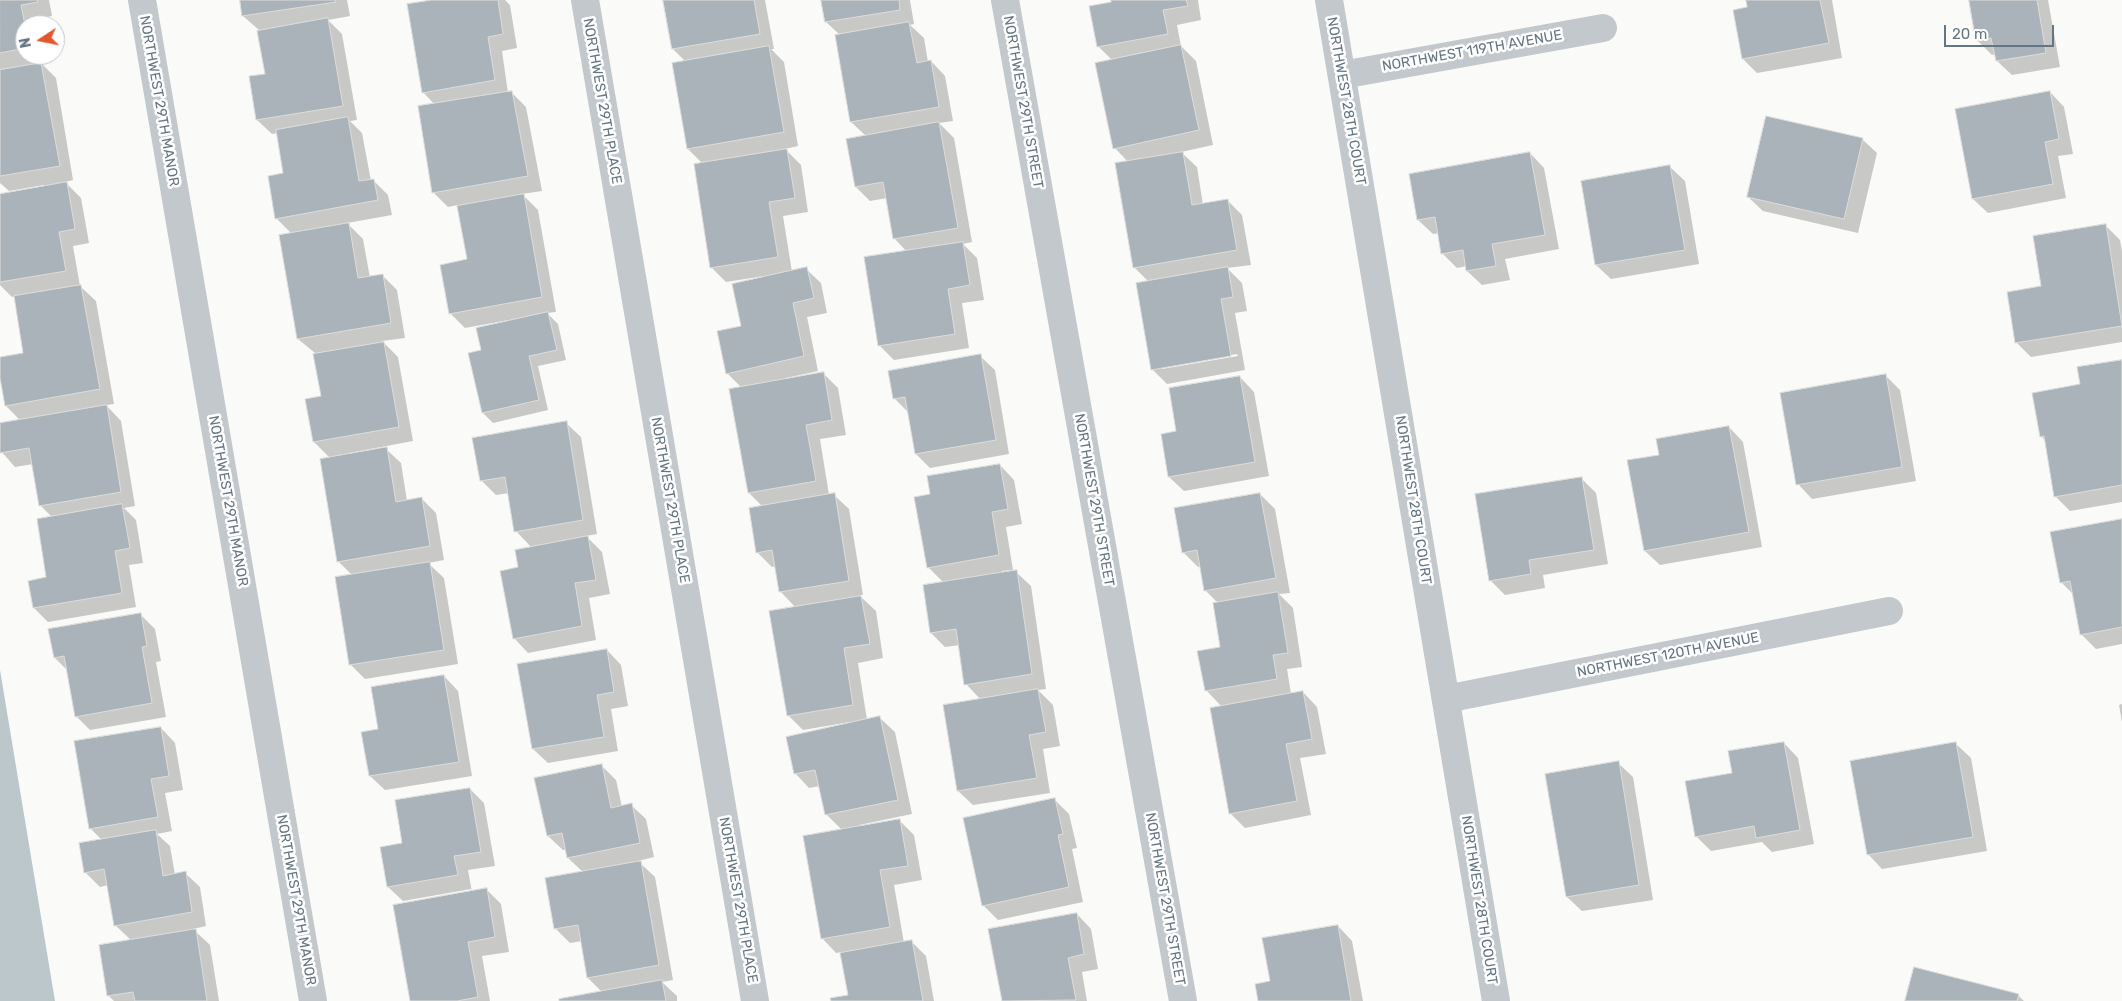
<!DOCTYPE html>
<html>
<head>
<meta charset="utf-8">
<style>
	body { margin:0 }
	#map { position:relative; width:2122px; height:1001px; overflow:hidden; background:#fafaf8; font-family:Rubik,sans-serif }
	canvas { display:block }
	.north { position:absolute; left:15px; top:15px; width:50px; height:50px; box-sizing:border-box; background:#fff; border:1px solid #c1c8cd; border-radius:50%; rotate:259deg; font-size:14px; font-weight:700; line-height:20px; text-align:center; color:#657683 }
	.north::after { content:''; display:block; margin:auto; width:18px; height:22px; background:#e4572e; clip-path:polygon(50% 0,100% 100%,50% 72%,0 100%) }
	.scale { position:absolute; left:1944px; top:25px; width:110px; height:22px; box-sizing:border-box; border:2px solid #657683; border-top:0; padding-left:6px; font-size:15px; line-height:18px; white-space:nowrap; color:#657683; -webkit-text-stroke:4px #fff; paint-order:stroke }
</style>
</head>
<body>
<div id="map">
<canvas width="2122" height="1001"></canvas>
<div class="north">N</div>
<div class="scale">20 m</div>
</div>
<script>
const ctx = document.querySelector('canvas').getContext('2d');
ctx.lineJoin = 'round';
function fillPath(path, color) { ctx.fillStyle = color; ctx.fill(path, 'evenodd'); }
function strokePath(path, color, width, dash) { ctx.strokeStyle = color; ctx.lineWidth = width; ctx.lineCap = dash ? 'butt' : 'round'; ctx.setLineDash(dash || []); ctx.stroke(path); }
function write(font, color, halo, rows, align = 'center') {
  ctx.font = font + ' Rubik,sans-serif'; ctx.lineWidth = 5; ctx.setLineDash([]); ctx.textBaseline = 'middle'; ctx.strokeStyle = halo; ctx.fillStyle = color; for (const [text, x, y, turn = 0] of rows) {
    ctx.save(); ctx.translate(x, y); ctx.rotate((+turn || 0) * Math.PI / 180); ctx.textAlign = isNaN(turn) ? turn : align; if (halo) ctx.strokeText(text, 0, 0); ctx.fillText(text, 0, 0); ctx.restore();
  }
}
const water = new Path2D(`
	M0,670L55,1001H0Z`);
const shadow = new Path2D(`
	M0,0H49L52,16L35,19L36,25H25V55H42L43,62H40L56,78L73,180L65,182L81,198L89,243L73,246L80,286L96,301L114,404L106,405L121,421L135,506L124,508L136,520L143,563L129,565L136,607L48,622L34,608L48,579L52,517L40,505L33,464L15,467L0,450V424L21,421L6,406L0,371V359L25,354L15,296L12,297L0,285V195L44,188V185L9,191L0,183Z
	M241,0H347L350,16L328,20L342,34L357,120L350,121L362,133L371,181L373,180L388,195L392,215L347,223L363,239L370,278L382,275L397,290L405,338L382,341L398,357L413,441L349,453V455L386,449L401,463L407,501L422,499L436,513L444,560L428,563L444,578L458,664L365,679L350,664L353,576L338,561L330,458L314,442L322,397L315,353L298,339L281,236L292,234L276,218L285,174L278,133L272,134L257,120L250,78L267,75L259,30L243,16Z
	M439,0H505L510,5L517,48L502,51L508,93L511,92L526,107L542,191L522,194L538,210L556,312L547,313L558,324L566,360L538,366L548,410L493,423L483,413L509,320L465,328L450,313L468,260L458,205L448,207L433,192L435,105L423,92Z
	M665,0H765L774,49H771L784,62L798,146L785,149L801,165L808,212L783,216L792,272L806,269L821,283L827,313L807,317L818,371L786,378L787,380L823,373L838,388L846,435L820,439L829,495H834L849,509L863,595H859L876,611L883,658L858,663L867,720L880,718L895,732L912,814L859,825L860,827L899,820L914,835L922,880L894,885L904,943L912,942L926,956L934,1001H832L849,996L841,952L836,953L822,938L842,830L826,814L820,786L809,788L795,773L851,724L850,722L803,730L788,715L796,608L780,591L776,566L772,567L757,552L763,507L749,493L742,388L727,373L743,327L765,278L764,276L726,282L711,267L703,164L688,149L686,62L673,49Z
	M822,0H910L914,24L910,25L924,38L928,62L931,61L945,76L953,121L939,123L954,138L972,242L963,244L977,258L984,300L962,303L969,348L894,360L879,345L907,252L894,238L887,198L870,201L856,187L866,136L851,122L840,35L826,22Z
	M1112,0H1198L1201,20L1177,25L1181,46L1196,61L1213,145L1181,152L1197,167L1203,205L1228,201L1242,215L1251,265L1227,268L1242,283L1247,311L1235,313L1245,370L1167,384L1152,369L1149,282L1134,267L1128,162L1115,148L1113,61L1098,46ZM1237,354L1238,356L1162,369V367Z
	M1747,0H1832L1842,58L1757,73L1743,59L1749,8Z
	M1970,0H2048L2060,67L2012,75L1997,61L1996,54L1992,55L1977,40Z
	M2050,92L2064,107L2073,154L2058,156L2066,198L1988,213L1973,199Z
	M1862,139L1877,153L1858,233L1763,211L1748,197Z
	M1530,153L1544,168L1559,249L1505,259L1510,280L1482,285L1467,271V266L1457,268L1442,253L1439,233L1433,234L1418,220Z
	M1670,167L1685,181L1699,264L1611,279L1596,265Z
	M2105,225L2120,240L2122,252V342L2031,357L2017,343L2042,287Z
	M980,356L995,370L1009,454L930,468L916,454L909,413L894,398Z
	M2122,361V502L2070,511L2055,496L2046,442L2041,436L2081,385Z
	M1886,376L1900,390L1916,481L1812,499L1798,484Z
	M1240,377L1254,392L1269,476L1184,491L1169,477L1178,432Z
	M566,423L581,437L597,534L586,536L602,552L610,594L589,598L596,640L528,653L514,638L519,568L532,548L516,531L509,493L496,495L481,480Z
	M1729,427L1743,442L1762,547L1660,565L1645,551L1629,461L1660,456Z
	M1000,465L1014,480L1022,524L1006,527L1013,570L1002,571L1003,574L1016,572L1031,586L1046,689L1038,690L1053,705L1060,746L1043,749L1050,793L973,805L958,791L944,706L981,700L966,684L960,645L945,647L931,633L944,583L928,567L932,495Z
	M1582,479L1596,493L1608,564L1543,575L1545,588L1505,595L1490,580Z
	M1260,494L1275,509L1290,593L1279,594L1293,608L1302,667L1287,669L1291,694L1303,692L1317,707L1326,754L1300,758L1311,815L1245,828L1230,813L1222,707L1206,690L1222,648L1218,603L1205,590L1201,566L1198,567L1183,552Z
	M2122,520V644L2096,649L2081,634L2074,595L2061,582Z
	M140,614L155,629L161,661L156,662L166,717L90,730L76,716L68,671L55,658Z
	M607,650L621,665L628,706L611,709L618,751L548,763L533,749Z
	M444,676L458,691L472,776L385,790L370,776L380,730Z
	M2122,704V722L2119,705Z
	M161,728L175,743L183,790L165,793L172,831L157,834L170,846L175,875L185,873L200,887L206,926L193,929L210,945L219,1001H114L109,996L100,946L132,941L115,925L108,885L100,887L85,872L103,841L90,828Z
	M1784,743L1798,758L1814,844L1772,852L1762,842L1711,851L1696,836L1733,774Z
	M1956,744L1971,758L1987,851L1882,869L1868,854Z
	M1618,763L1633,777L1653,900L1582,911L1567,897Z
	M601,765L616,780L622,807L631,805L646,819L654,857L638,861L655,877L673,980L662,982L677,996V1001H560L603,993L588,978L582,941L570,943L556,929L584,873L568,858L567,850H563L548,836L536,779Z
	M470,789L484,803L495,866L468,870L472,892L486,889L501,904L509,952L482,956L490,1001H411L472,892L471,889L403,901L388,887L404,844Z
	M1055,800L1069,814L1077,848L1072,849L1083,902L998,920L983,905Z
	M1077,914L1091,929L1098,969L1082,972L1087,1001H1003L990,930Z
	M1338,926L1352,941L1363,1001H1260L1271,982Z
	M2018,995L2024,1001H1906Z`);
const building = new Path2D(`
	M0,0H37L38,2L21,5L25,25V48L0,53Z
	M240,0H335L336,2L242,16Z
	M432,0H498L503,34L488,37L495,80L422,93L407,4Z
	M663,0H754L760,34L672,49Z
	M821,0H899L900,10L825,22Z
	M1111,0H1186L1188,6L1163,10L1168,34L1097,47L1089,6L1111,2Z
	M1746,0H1820L1829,43L1742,59L1733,10L1747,7Z
	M1969,0H2037L2046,53L1996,61L1991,38L1976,41Z
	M328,18L343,106L256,120L249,76L265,74L257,31Z
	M909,22L917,63L931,60L939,107L850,122L835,35Z
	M1181,45L1199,130L1113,149L1095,63Z
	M769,46L784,132L687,149L672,63Z
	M41,63L60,166L0,176V70Z
	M512,91L528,176L432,193L418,106Z
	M2050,91L2059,139L2045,142L2053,184L1972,199L1955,109Z
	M1766,116L1863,138L1844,219L1747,197Z
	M348,117L359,181L374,179L378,200L275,219L268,176L283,173L276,130Z
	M939,122L958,228L893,239L883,182L855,187L846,139Z
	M787,149L795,198L769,202L778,257L710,268L694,164Z
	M1183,152L1192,205L1228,199L1237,250L1133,268L1115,163Z
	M1530,152L1545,235L1492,244L1496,266L1466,271L1463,250L1441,254L1435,217L1417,220L1409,174Z
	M1670,165L1685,250L1595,265L1581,181Z
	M67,182L75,229L59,232L66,271L0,282V194Z
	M524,194L542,297L449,314L440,265L467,259L457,206Z
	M349,223L358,278L383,274L391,323L297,339L279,235Z
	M2106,224L2122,326L2015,343L2007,292L2041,286L2033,236Z
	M963,242L970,285L948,289L955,334L878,346L864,257Z
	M807,267L814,298L793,303L804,356L726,374L717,331L741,326L732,284Z
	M1228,267L1233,297L1221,299L1231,356L1151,370L1136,283Z
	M81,285L100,389L5,406L0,378V357L23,353L14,296Z
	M548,312L557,350L529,356L539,400L482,413L468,353L481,350L476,328Z
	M384,342L399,427L313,442L305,399L321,396L313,354Z
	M981,354L996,440L915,454L905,397L893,399L888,371Z
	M2122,360V485L2054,497L2044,436L2040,437L2032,393L2080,384L2077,367Z
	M824,372L832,420L806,425L816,481L748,493L729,389Z
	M1886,374L1902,467L1796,485L1780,393Z
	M1240,376L1255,462L1168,477L1161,434L1176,431L1169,388Z
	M107,405L121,492L39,506L29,448L0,453V423Z
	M567,421L583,520L514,532L505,477L480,481L472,438Z
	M1729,426L1749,532L1644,551L1627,460L1659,455L1656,439Z
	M387,447L396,502L422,497L430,546L337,562L320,459Z
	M1000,464L1008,509L992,512L999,555L927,568L914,497L930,494L927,476Z
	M1582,477L1594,550L1529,560L1531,574L1489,581L1475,494Z
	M835,493L849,581L779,592L772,550L756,553L749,508Z
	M1260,493L1276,578L1204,591L1197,550L1182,553L1174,508Z
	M122,504L130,548L115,551L122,593L33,608L28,581L46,577L37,519Z
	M2122,519V627L2080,635L2070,581L2060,583L2050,532Z
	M588,536L596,580L575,583L582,626L513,639L500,571L518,567L515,550Z
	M430,562L444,650L349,665L335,577Z
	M1017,570L1032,674L964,685L956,629L930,633L923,585Z
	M1278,592L1288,653L1273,655L1277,679L1205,691L1197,651L1220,647L1213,603Z
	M861,596L870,644L844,648L853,705L787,716L769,611Z
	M141,613L147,646L142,647L152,703L75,717L64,656L54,658L48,629Z
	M607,649L614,692L597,695L604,737L532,749L517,664Z
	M444,675L459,762L369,776L361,732L378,729L371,687Z
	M1038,689L1046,732L1029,735L1037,778L957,791L943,705Z
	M1303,691L1312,739L1286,744L1297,801L1229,814L1210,708Z
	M880,716L898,800L825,815L815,770L794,774L786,737Z
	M161,727L169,776L151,779L158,817L89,829L74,741Z
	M1784,742L1800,830L1756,838L1754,826L1695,837L1685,781L1732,773L1728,751Z
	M1956,742L1973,837L1867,855L1850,761Z
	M1619,761L1639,885L1566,897L1545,774Z
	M602,764L611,808L632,803L640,843L567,858L562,833L547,836L534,778Z
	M470,788L481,852L454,856L458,875L387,887L380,847L402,843L395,800Z
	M1055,798L1063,834L1058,835L1069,887L982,906L963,818Z
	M900,819L908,866L880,870L890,927L821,939L803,836Z
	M156,830L163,876L186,871L192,912L114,926L104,869L84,873L79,843Z
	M641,861L659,965L587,978L578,925L554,929L545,878Z
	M487,888L495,937L468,942L478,997L457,1001H410L393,905Z
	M1077,913L1084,954L1068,958L1076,1000L1002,1001L988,929Z
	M1338,925L1351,1001H1258L1255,984L1270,981L1262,938Z
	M196,929L207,1001H135L133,992L107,996L99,945Z
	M912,940L923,1001H831L830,998L848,995L840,953Z
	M1914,967L2019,994L2017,1001H1905Z
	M662,980L666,1001H559V999Z`);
const minor = new Path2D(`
	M142,0L313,1001
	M585,0L755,1001
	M1005,0L1183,1001
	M1329,0L1496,1001
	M1342,75L1603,28
	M1446,699L1889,611`);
const streetNames = [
	["NORTHWEST 119TH AVENUE",1472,51,-10],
	["NORTHWEST 29TH MANOR",159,101,80],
	["NORTHWEST 29TH PLACE",602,101,80],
	["NORTHWEST 28TH COURT",1346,101,80],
	["NORTHWEST 29TH STREET",1023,102,80],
	["NORTHWEST 29TH PLACE",670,500,80],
	["NORTHWEST 29TH STREET",1094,500,80],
	["NORTHWEST 28TH COURT",1413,500,81],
	["NORTHWEST 29TH MANOR",228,501,80],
	["NORTHWEST 120TH AVENUE",1668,655,-11],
	["NORTHWEST 29TH STREET",1165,899,80],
	["NORTHWEST 29TH MANOR",296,900,80],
	["NORTHWEST 29TH PLACE",738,900,80],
	["NORTHWEST 28TH COURT",1479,900,81]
];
fillPath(water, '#bbc7cb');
fillPath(shadow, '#0003');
fillPath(building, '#aab3b9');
strokePath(building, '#dcdcda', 1);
strokePath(minor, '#c3c8cc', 28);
write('14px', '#657683', '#fff', streetNames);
</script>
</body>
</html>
